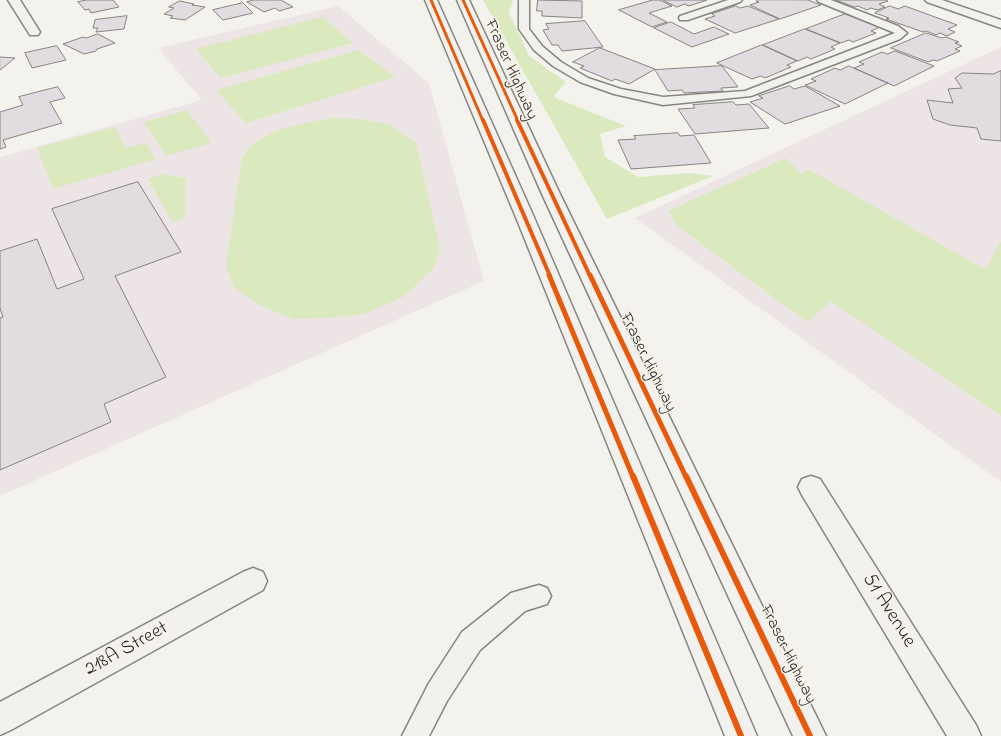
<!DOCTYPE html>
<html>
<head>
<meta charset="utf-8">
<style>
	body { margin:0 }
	canvas { display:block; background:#f4f2ec }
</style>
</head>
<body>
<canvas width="1001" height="736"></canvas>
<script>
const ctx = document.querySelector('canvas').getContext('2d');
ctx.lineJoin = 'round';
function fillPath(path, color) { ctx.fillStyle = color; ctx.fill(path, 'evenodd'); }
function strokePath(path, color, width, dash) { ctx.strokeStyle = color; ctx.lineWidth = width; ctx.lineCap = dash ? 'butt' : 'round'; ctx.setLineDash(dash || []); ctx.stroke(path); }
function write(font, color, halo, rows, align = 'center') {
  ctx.font = font + ' "Indie Flower",sans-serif'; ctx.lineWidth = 3; ctx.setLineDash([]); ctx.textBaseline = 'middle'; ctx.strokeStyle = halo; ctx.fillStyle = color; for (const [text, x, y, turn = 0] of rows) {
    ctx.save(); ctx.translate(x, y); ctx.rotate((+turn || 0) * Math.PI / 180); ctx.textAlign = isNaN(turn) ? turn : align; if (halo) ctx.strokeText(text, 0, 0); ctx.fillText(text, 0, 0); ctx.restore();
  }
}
const built = new Path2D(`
	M338,6L429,83L484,281L0,496V157L202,100L158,48Z
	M1001,47V482L635,218Z`);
const green = new Path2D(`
	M483,0H513L509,13L529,56L566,82L553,97L626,126L600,134L605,157L638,177L689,173L713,176L607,219Z
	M323,17L353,43L221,78L196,49Z
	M359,50L395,77L246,123L216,90Z
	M187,110L211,143L166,156L144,122Z
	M332,118L362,119L390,125L416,143L440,250L433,269L403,297L364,314L328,318L294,319L259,305L234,287L226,266L242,158C246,154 248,149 252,145C274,127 305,123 332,118Z
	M115,127L126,148L146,143L156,159L53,189L37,148Z
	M786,158L801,174L810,170L986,270L998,245L1001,242V416L831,301L807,322L676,225L668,211Z
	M163,174L186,178L185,216L173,223L148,179Z`);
const building = new Path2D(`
	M87,0H113L119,7L91,13L89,9L85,10L78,2Z
	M254,0H281L293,7L279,11L275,8L264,12L247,2Z
	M538,0L582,1V18L542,16V11H537Z
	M653,0H659L672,6L649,13L667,22L652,27L619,10Z
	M663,0H707L689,6L685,4L677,7Z
	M808,0L821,5L780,19L750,5L759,2L756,1L757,0Z
	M836,0H886L888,1L879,4L885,7L877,10L871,8L867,10L858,6L855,7Z
	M180,1L194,4L192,5L205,7L185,20L170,18L173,16L164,14L174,8L169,7Z
	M243,3L253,13L223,20L213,10Z
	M736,6L740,8L748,6L779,19L735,33L705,19L715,16L712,14Z
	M890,6L898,9L905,6L957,25L948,29L955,32L947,36L940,33L936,35L926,31L923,32L886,19L889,18L875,13Z
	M845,14L880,27L871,31L876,33L853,42L849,40L841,43L806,29Z
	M127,16L124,29L96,32L98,28H93L95,20Z
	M585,21L603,47L562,51L558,45H552L543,30L549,29L546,24Z
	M671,22L694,34L714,27L729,34L692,47L654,28Z
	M805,29L840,43L831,47L835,49L811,59L807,57L798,61L763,45Z
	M926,33L942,38L946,37L959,42L955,43L962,46L955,49L960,51L937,61L933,60L928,62L891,48Z
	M98,34L115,43L97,49L96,51L84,54L63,44L83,37L86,38Z
	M762,45L797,61L787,65L791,67L765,78L761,76L752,79L717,63Z
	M57,46L66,60L32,68L25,53Z
	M600,48L655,69L629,84L615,79L612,81L580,68L584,66L573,62Z
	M895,51L934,66L894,86L854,68L864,64L859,62L882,52L887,54Z
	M0,57L15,58L0,70Z
	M722,66L738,87L721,88L723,91L684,93L682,90L668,91L655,70Z
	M849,66L888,83L845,104L805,85L816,81L811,79L835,68L840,70Z
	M1001,71V141L981,139L977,128L950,125L933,119L927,100L953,103L948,89L962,88L955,78L962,73L993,74Z
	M790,86L794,89L805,86L840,106L785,124L750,102L763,98L759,96Z
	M58,87L65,98L50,102L62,123L3,140L6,147L0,149V112L23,105L19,97Z
	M733,102L736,105L749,104L769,128L695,134L678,109L695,108L693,105Z
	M678,133L680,136L694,135L711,163L631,169L618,140L636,139L634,136Z
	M138,182L181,252L115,276L166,377L104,404L111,422L0,470V318L3,317L0,308V251L37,239L57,289L84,279L52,209Z`);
const service = new Path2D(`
	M519,0H529V29L542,46L561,62L588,78L621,89L663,97L745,91L895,33L819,2L817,0H831L898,26L907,33L900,39L751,96L663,105L614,94L580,82L553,66L534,50L519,29Z
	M728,0H742L740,2L688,20H680L679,18L680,16Z
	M539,585L547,588L551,596L547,604L525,611L480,650L447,701L429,736H402L429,683L462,632L511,593Z`);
const minor = new Path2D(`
	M8,0H20L40,32L38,35H30Z
	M811,476L820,479L976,725L981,736H947L802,495L798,487L802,479Z
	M253,568L263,572L267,581L263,590L11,730L0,735V702L243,572Z`);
const tertiary = new Path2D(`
	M925,0H942L1001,20V28L927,2Z`);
const primary = new Path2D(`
	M425,0H437L533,215L757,736H725L515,215Z
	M457,0H469L560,194L826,736H793L542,194Z`);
const cyclewayFar3 = new Path2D(`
	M431,0L483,121
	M463,0L518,121`);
const cyclewayFar2 = new Path2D(`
	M483,120L550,276
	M517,120L590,276`);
const cyclewayFar1 = new Path2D(`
	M549,275L633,477
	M590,275L686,477`);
const cycleway = new Path2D(`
	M633,476L741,736
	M686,476L810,736`);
const streetNames = [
	["Fraser Highway",510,70,66],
	["Fraser Highway",647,363,64],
	["Fraser Highway",787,655,64]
];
const nearStreetnames = [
	["51 Avenue",888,611,58],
	["218A Street",127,650,-29]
];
fillPath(built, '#ede5e5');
fillPath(green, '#dbe9be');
fillPath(building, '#e2dbe0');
strokePath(building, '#858582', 1);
strokePath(service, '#858582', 3);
strokePath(minor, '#858582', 3);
strokePath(tertiary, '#858582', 3);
strokePath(primary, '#858582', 3);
fillPath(service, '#f2f1ed');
fillPath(minor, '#f2f1ed');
fillPath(tertiary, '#f2f1ed');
fillPath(primary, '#f2f1ed');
strokePath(cyclewayFar3, '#e8590c', 3);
strokePath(cyclewayFar2, '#e8590c', 4);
strokePath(cyclewayFar1, '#e8590c', 5);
strokePath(cycleway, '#e8590c', 6);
write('17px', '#2b2b2b', '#f7f3e8', streetNames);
write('20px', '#2b2b2b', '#f7f3e8', nearStreetnames);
</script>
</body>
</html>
